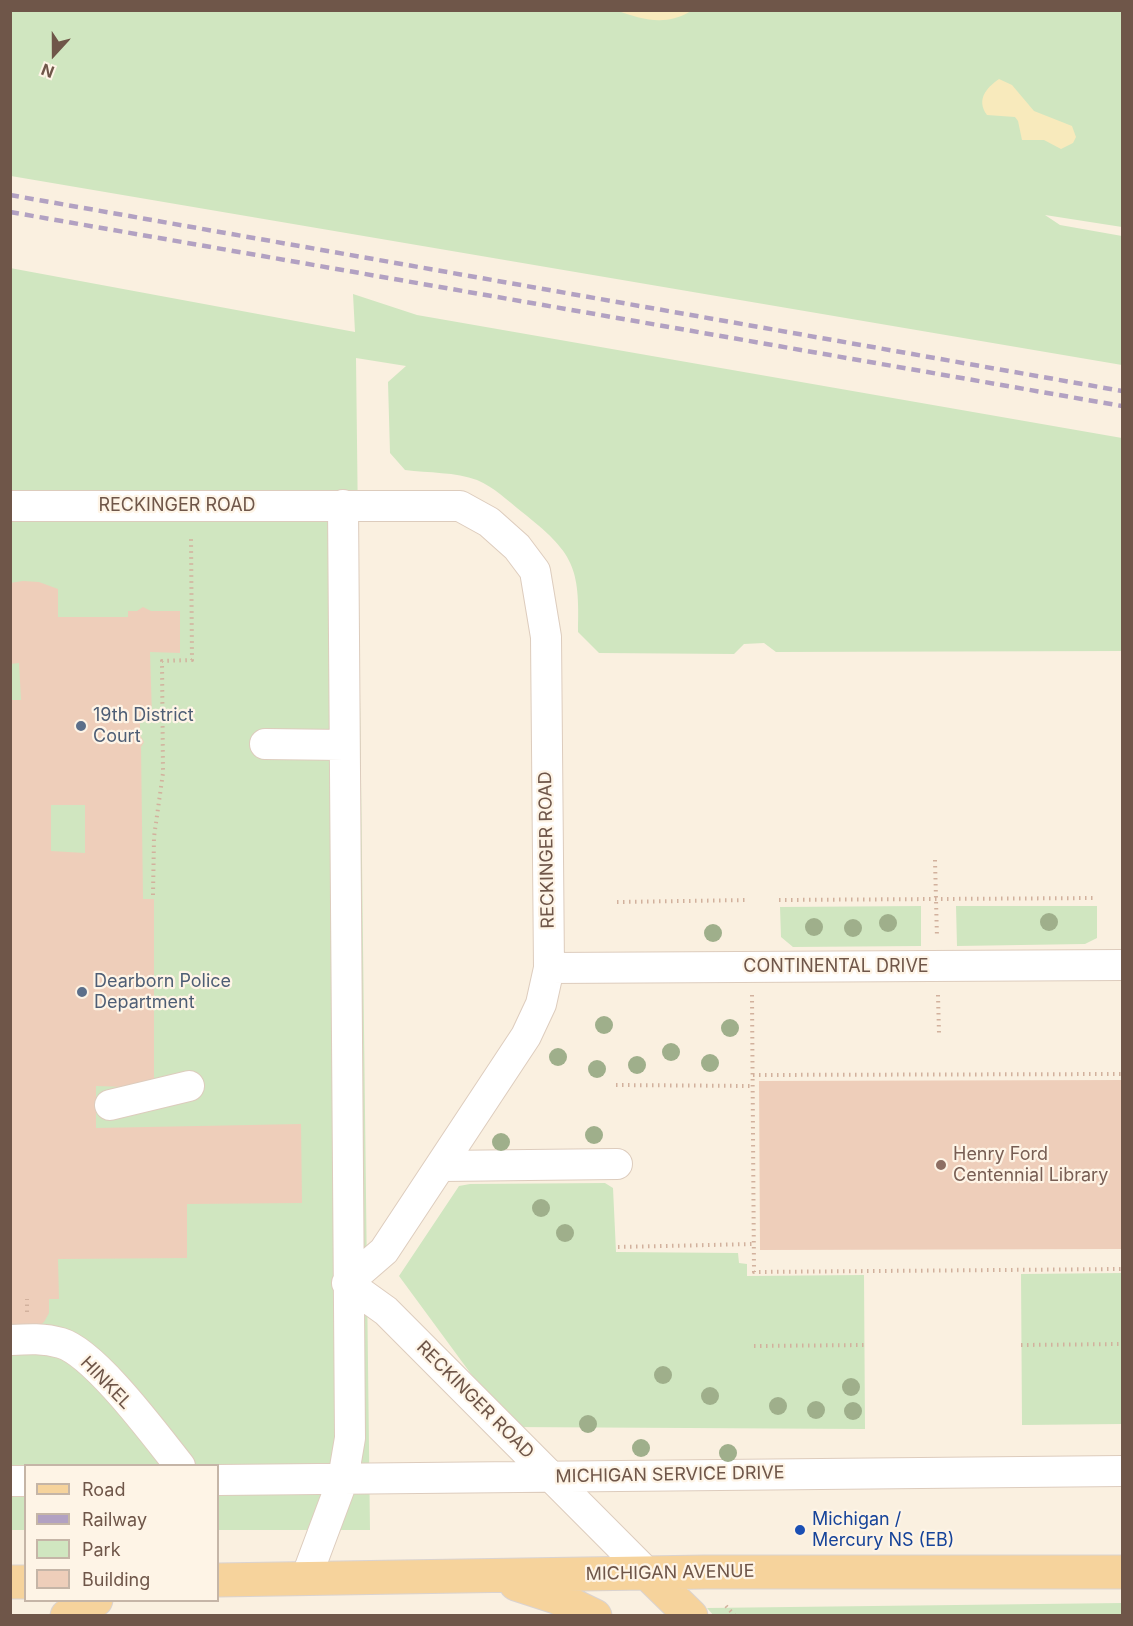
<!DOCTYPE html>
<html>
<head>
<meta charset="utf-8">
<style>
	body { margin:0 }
	#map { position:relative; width:1133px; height:1626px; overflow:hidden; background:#faf0e0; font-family:Inter,sans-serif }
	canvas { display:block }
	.frame { position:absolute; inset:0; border:12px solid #6f5649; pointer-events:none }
	.legend { position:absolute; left:24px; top:1464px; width:195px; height:138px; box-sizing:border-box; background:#fef4e6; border:2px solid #c5b5a7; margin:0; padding:8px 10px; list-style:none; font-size:18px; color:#6f5649 }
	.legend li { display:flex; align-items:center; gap:12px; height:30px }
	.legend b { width:30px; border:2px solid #c5b5a7 }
	.north { position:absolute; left:24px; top:24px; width:60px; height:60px; -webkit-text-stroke:4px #fef4e6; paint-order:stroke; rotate:201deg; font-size:16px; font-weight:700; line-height:24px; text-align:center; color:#6f5649 }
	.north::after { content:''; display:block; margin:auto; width:21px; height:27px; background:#6f5649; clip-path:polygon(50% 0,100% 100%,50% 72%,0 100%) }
</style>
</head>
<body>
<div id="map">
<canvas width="1133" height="1626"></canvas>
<div class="frame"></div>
<ul class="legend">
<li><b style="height:8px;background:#f6d39c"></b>Road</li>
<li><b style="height:8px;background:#b2a1c2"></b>Railway</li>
<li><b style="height:16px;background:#d0e6c0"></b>Park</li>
<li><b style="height:16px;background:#eeceba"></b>Building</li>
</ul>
<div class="north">N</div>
</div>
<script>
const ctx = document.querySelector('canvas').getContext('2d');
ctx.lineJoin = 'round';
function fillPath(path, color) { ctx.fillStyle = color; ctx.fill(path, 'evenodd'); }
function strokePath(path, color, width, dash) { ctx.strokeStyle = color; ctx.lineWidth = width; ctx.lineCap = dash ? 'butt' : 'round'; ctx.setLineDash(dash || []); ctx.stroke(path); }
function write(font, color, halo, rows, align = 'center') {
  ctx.font = font + ' Inter,sans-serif'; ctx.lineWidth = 4.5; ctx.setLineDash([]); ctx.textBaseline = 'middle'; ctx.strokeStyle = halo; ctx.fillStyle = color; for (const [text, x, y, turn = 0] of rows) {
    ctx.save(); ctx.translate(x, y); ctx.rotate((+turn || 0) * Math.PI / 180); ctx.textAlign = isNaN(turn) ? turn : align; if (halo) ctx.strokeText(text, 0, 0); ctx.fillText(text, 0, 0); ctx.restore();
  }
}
const green = new Path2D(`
	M10,11H1122V227L1045,215L1060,225L1122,236V365L11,176Z
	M10,268L355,332L353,294L417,315L1122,438V651L776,652L764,643L744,644L734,654L599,653L578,632C580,567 574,553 522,512C508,501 494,487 477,480C456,472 428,473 405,470L390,453L388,382L406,366L356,358L370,1530H218V1466H26L25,1530H11Z
	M921,906V946L793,947L781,937L780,907Z
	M956,906H1097V938L1085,944L957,946Z
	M605,1183L613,1188L616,1252L738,1253L739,1263L747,1264V1276L864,1275L865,1429L510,1427L399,1276L459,1186L470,1184Z
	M1122,1273V1424L1022,1425L1021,1274Z
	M1122,1603V1616H714L707,1608Z`);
const sand = new Path2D(`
	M618,11L691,10V11C667,26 643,20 618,11Z
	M999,79L1012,85L1034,111L1072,126L1076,137L1073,143L1061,149L1044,140H1022L1018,121L1015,117L987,115C976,100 986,88 999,79Z`);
const building = new Path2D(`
	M23,581L39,582L58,589V617H128V611H137L143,607L151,611H180V653L150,652L152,716L140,717V735L144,742L141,747L143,899H154V1088L96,1086V1128L301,1124L302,1203L187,1204V1258L58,1259L59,1299H49V1313L44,1322L36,1328L17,1327L10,1322V700H21L19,663L10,664V583ZM51,805H85V853L51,851Z
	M1122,1080V1249L760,1250L759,1081Z`);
const path = new Path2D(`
	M935,860L937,938
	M153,895L154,837L163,773L162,661L192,660L191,535
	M779,900L1097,898
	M617,902L749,900
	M752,995L754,1272L1122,1269
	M938,995L939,1033
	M753,1075L1122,1074
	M616,1085L753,1086
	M618,1247L754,1244
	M27,1312V1299
	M1021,1345L1122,1344
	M754,1346L865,1345
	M726,1606L735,1616`);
const minor = new Path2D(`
	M10,506H460L489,522L517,547L535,571L546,637L549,968L541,1004L526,1036L384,1251L347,1283
	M265,744L344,745
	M549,968L1122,965
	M110,1105L189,1086
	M442,1166L617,1164
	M347,1283L386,1311L648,1574
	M10,1340C28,1339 44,1338 61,1343C95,1353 156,1436 180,1466
	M218,1480L1122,1471
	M10,1481H26
	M306,1578L343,1479L350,1438L343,505`);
const major = new Path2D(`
	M648,1574L691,1616
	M218,1580L705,1572H1122
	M10,1582H26
	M516,1584L556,1597L595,1616
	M67,1616L96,1600`);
const rail = new Path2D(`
	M10,195L1122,391
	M10,212L1122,406`);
const trees = [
	[1049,922],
	[888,923],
	[814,927],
	[853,928],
	[713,933],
	[604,1025],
	[730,1028],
	[671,1052],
	[558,1057],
	[710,1063],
	[637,1065],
	[597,1069],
	[594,1135],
	[501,1142],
	[541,1208],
	[565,1233],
	[663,1375],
	[851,1387],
	[710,1396],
	[778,1406],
	[816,1410],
	[853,1411],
	[588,1424],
	[641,1448],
	[728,1453]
];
const markers = [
	[81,726,6,"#5c6f8a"],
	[82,992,6,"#5c6f8a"],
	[941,1165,6,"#8d6e63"],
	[800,1530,6,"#1a4fb4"]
];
const streetNames = [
	["RECKINGER ROAD",177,506],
	["RECKINGER ROAD",547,850,-91],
	["CONTINENTAL DRIVE",836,967],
	["HINKEL",106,1383,46],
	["RECKINGER ROAD",475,1400,45],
	["MICHIGAN SERVICE DRIVE",670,1475,-1],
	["MICHIGAN AVENUE",670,1573,-1]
];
const serviceNames = [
	["19th District",93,716],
	["Court",93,737],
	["Dearborn Police",94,982],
	["Department",94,1003]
];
const educationNames = [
	["Henry Ford",953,1155],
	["Centennial Library",953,1176]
];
const transitNames = [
	["Michigan /",812,1520],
	["Mercury NS (EB)",812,1541]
];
fillPath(green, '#d0e6c0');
fillPath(sand, '#f8eabc');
fillPath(building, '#eeceba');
strokePath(minor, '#ddccbd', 32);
strokePath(major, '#dad3d0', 35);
strokePath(path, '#d2b19d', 4, [1.5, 4.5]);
strokePath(minor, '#fff', 30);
strokePath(major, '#f6d39c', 33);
strokePath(rail, '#b2a1c2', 4.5, [9, 6]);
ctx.fillStyle = '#9faf8b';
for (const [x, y] of trees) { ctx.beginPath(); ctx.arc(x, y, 9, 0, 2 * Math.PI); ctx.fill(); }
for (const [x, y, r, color] of markers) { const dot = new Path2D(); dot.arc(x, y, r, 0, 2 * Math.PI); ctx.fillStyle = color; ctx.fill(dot); strokePath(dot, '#fef4e6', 2); }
write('18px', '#6f5649', '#fef4e6', streetNames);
write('18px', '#4e5e75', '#fef4e6', serviceNames, 'left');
write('18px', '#785e54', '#fef4e6', educationNames, 'left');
write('18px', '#164399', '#fef4e6', transitNames, 'left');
</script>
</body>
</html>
